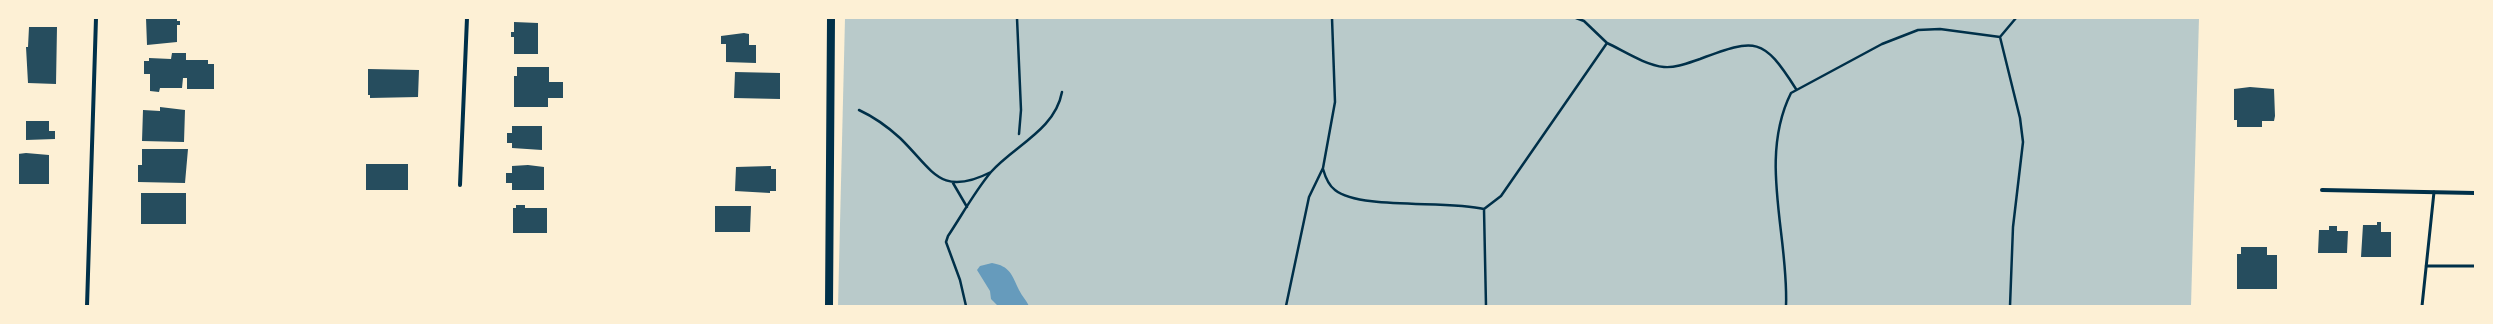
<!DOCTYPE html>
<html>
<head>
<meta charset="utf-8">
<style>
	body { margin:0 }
	#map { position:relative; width:2493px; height:324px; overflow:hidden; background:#fdf0d5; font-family:"Open Sans",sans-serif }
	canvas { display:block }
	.frame { position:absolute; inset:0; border:19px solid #fdf0d5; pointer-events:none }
</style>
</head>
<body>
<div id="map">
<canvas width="2493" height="324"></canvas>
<div class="frame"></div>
</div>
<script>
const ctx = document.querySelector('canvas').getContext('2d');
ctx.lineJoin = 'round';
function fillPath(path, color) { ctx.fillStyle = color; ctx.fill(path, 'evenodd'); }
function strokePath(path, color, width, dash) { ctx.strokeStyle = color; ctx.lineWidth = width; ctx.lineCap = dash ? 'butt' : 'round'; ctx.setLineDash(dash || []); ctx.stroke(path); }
const green = new Path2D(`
	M845,18H2199L2191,306H838Z`);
const water = new Path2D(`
	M992,263C1010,266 1012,275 1019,290C1022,296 1026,300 1029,306H998L991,299L990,291L977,270L980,266Z`);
const building = new Path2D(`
	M146,18H177V21H180V25H177V42L147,45Z
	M514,22L538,23V54H514V37H511V32H514Z
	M29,27H57L56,84L28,83L26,47H28Z
	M744,33L749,34V45H756V63L726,62V44H721V36Z
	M172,53H186V60H208V64H214V89H187V78H183L182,88H160L159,92L150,91V74H144V61H149V58L171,59Z
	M517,67H549V82H563V98H548V107H514V76H517Z
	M368,69L419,70L418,97L370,98V95H368Z
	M735,72L780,73V99L734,98Z
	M2250,87L2274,89L2275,116L2274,121H2262V127H2237V120H2234V89Z
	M160,107L185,110L184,142L142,141L143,110L160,111Z
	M26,121H49V131H55V139L26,140Z
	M512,126H542V150L512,148V143H507V133H512Z
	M142,149H188L185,183L138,182V165H142Z
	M26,153L49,155V184H18V154Z
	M366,164H408V190H366Z
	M528,165L544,167V190H512V183H506V173H512V166Z
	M771,166V169H776V191H770V193L735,191L736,167Z
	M141,193H186V224H141Z
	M516,205H525V208H547V233H513V208H516Z
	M715,206H751L750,232H715Z
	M2377,222H2381V232H2391V257H2361L2363,225H2377Z
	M2329,226H2337V231H2348L2347,253H2318L2319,230H2329Z
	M2241,247H2267V255H2277V289H2237V254H2241Z`);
const path = new Path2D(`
	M1017,18L1021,110L1019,134
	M1576,18L1584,21L1607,43
	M859,110C874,117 888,127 900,138C933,170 940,198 991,172
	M1323,169C1325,176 1328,185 1335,190C1360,210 1448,200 1484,209L1486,306
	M953,183L967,207
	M1484,209L1501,196L1607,43C1624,51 1645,65 1664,67C1676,68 1688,63 1700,59C1756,38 1763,37 1796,89
	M966,306L960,280L946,242L948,236C962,215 975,191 991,172C1014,146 1055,130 1062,92
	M1286,306L1309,197L1323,168L1335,102L1332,18
	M1786,306C1789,236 1758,159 1791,93L1882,44L1918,30L1940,29L2000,37
	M2010,306L2013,227L2023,142L2020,118L2000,37L2016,18`);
const service = new Path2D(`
	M2426,266H2475
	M2422,306L2434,192`);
const minor = new Path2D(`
	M460,185L467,18
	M2322,190L2475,193
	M87,306L96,18`);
const secondary = new Path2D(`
	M829,306L831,18`);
fillPath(green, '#b9caca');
fillPath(water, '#669bbc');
fillPath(building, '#264d5e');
strokePath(path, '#003049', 2.5);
strokePath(service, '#003049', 3);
strokePath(minor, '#003049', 4);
strokePath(secondary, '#003049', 8);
</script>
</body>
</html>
